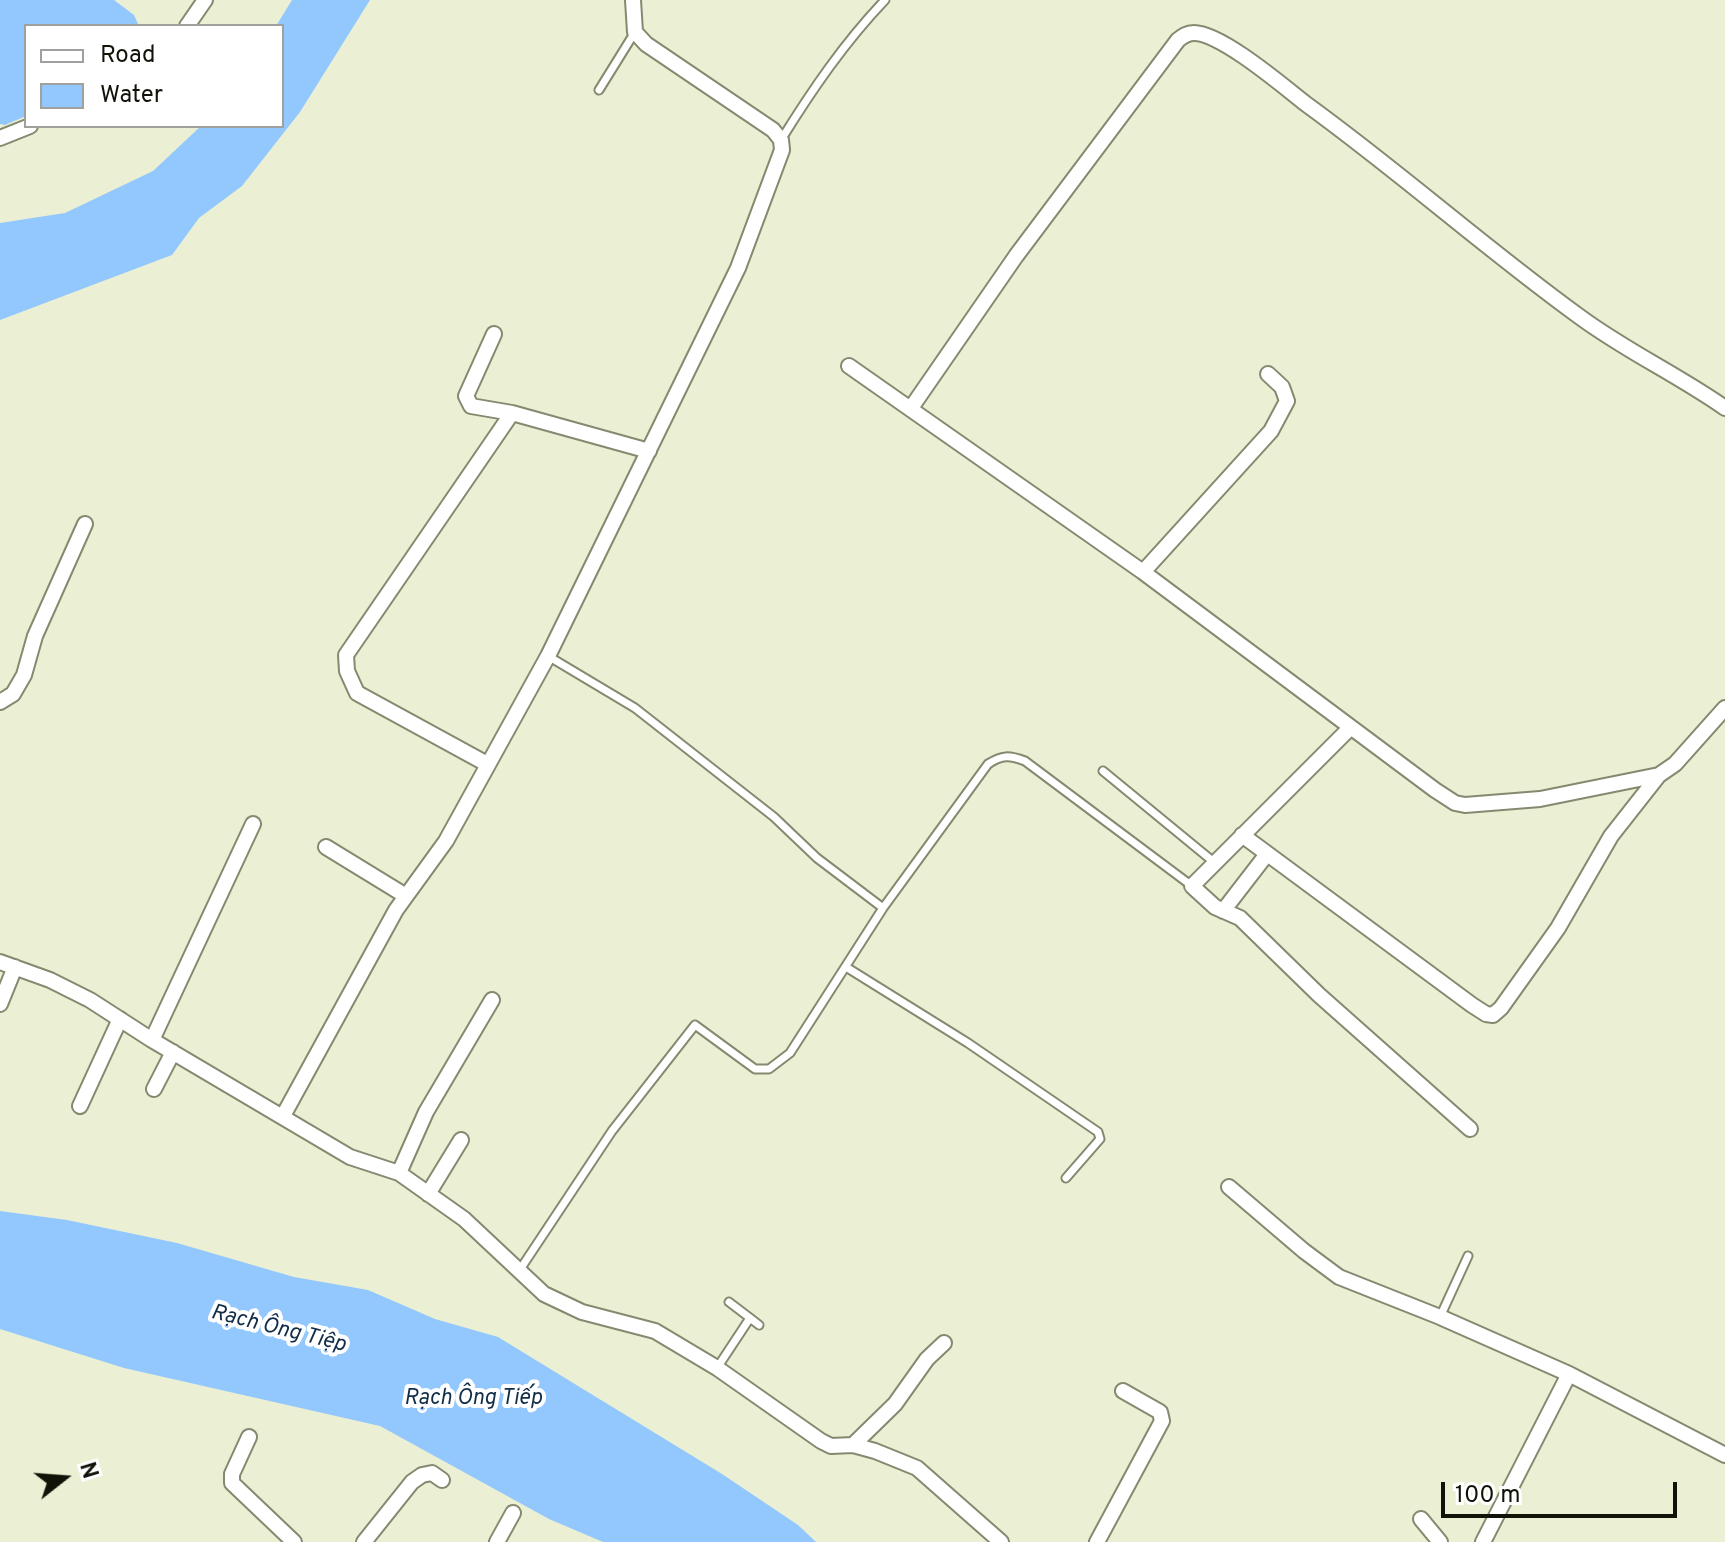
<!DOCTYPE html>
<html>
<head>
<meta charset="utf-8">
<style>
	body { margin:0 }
	#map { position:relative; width:1725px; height:1542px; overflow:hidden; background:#ebefd3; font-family:Overpass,sans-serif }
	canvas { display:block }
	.legend { position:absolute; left:24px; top:24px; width:260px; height:104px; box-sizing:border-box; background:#fff; border:2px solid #a0a19d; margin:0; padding:10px 14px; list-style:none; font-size:24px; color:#111309 }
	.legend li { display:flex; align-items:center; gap:16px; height:40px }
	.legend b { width:40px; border:2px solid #a0a19d }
	.north { position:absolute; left:24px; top:1438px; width:80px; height:80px; -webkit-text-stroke:6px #fff; paint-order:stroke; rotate:73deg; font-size:22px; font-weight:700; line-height:32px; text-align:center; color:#111309 }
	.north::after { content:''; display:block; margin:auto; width:28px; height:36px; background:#111309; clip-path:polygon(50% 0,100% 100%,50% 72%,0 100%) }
	.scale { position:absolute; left:1441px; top:1482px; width:236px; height:36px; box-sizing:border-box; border:4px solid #111309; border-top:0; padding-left:10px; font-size:24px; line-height:28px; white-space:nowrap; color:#111309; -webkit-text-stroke:6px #fff; paint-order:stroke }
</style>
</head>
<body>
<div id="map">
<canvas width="1725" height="1542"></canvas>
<ul class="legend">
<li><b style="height:10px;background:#fff"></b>Road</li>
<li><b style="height:22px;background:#92c8fe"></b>Water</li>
</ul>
<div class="north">N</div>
<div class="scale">100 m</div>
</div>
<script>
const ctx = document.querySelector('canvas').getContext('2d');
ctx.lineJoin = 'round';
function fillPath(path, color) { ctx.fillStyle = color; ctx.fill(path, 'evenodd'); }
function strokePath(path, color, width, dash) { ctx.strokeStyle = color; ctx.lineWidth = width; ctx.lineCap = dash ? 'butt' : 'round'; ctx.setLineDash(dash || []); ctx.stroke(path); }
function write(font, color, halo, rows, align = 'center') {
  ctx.font = font + ' Overpass,sans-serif'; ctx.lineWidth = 8; ctx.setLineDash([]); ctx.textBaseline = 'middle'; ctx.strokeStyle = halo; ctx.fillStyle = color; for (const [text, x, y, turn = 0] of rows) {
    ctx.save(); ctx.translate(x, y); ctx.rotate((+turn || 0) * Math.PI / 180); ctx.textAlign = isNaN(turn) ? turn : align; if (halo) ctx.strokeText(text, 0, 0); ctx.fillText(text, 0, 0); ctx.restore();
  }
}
const water = new Path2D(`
	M0,0H114L134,15L139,26H26V116L5,125L0,124Z
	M292,0H370L300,112L242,186L199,218L172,255L0,320V223L65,213L153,171L201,126H282V26H276Z
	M0,1211L67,1220L177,1243L294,1277L368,1290L435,1319L498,1337L722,1474L798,1525L816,1542H603L549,1519L380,1426L124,1368L0,1329Z`);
const lane = new Path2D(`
	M599,90L635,32
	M781,140C812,90 844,43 885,0
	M548,656L635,708L774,817L817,858L883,908
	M1103,771L1215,863
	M846,967L968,1043L1098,1132L1100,1139L1066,1178
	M519,1271L612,1131L695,1025L755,1069H769L790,1053L883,908L988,764C1002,755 1009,755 1025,761L1192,886
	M729,1302L750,1318
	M1440,1317L1468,1256
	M717,1368L750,1318L759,1325`);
const street = new Path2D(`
	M187,26L205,0
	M0,138L30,126
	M494,334L466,396L471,406L512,413
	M849,366L1143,572L1435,790L1455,803L1465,805L1540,799L1659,775
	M911,408L1016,256L1178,40C1183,36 1187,33 1194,33C1221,33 1283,86 1306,104C1400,172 1486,249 1580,317C1626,351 1678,375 1725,408
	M1143,572L1271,431L1287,401L1282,387L1268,374
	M0,702L13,694L24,675L35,636L85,524
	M1350,728L1192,886L1215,907L1240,918L1319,995L1470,1129
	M487,764L357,693L347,671L346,655L512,413L649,451
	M1242,835L1472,1005L1486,1014L1493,1015L1501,1008L1558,928L1611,836L1659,775L1675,764L1725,708
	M326,847L406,896
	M1223,911L1267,854
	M0,962L50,980L90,1000L152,1040L350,1157L399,1173L464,1219L544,1294L582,1312L655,1331L717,1368L821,1441L831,1446L853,1445L875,1451L917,1468L1001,1542
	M0,1004L15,967
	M152,1040L253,824
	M154,1089L173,1052
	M80,1106L120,1019
	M283,1116L396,910L446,841L548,656L738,268L782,150L781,140L773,130L646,44L635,32L633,0
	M399,1173L426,1112L492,1000
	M1229,1187L1304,1251L1339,1277L1440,1317L1569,1374
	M428,1194L461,1140
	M249,1437L232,1474V1483L294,1542
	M853,1445L895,1404L927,1359L944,1343
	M1421,1519L1440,1542
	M364,1542L412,1482L422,1475L432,1473L442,1480
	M497,1542L513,1513
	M1097,1542L1162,1421L1160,1412L1123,1391
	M1483,1542L1569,1374L1725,1455`);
const waterNames = [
	["Rạch Ông Tiệp",278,1330,14],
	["Rạch Ông Tiếp",473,1400]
];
fillPath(water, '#92c8fe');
strokePath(lane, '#85896f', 11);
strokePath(street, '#85896f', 18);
strokePath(lane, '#fff', 7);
strokePath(street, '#fff', 14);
write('italic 22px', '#112d48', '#fff', waterNames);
</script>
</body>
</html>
